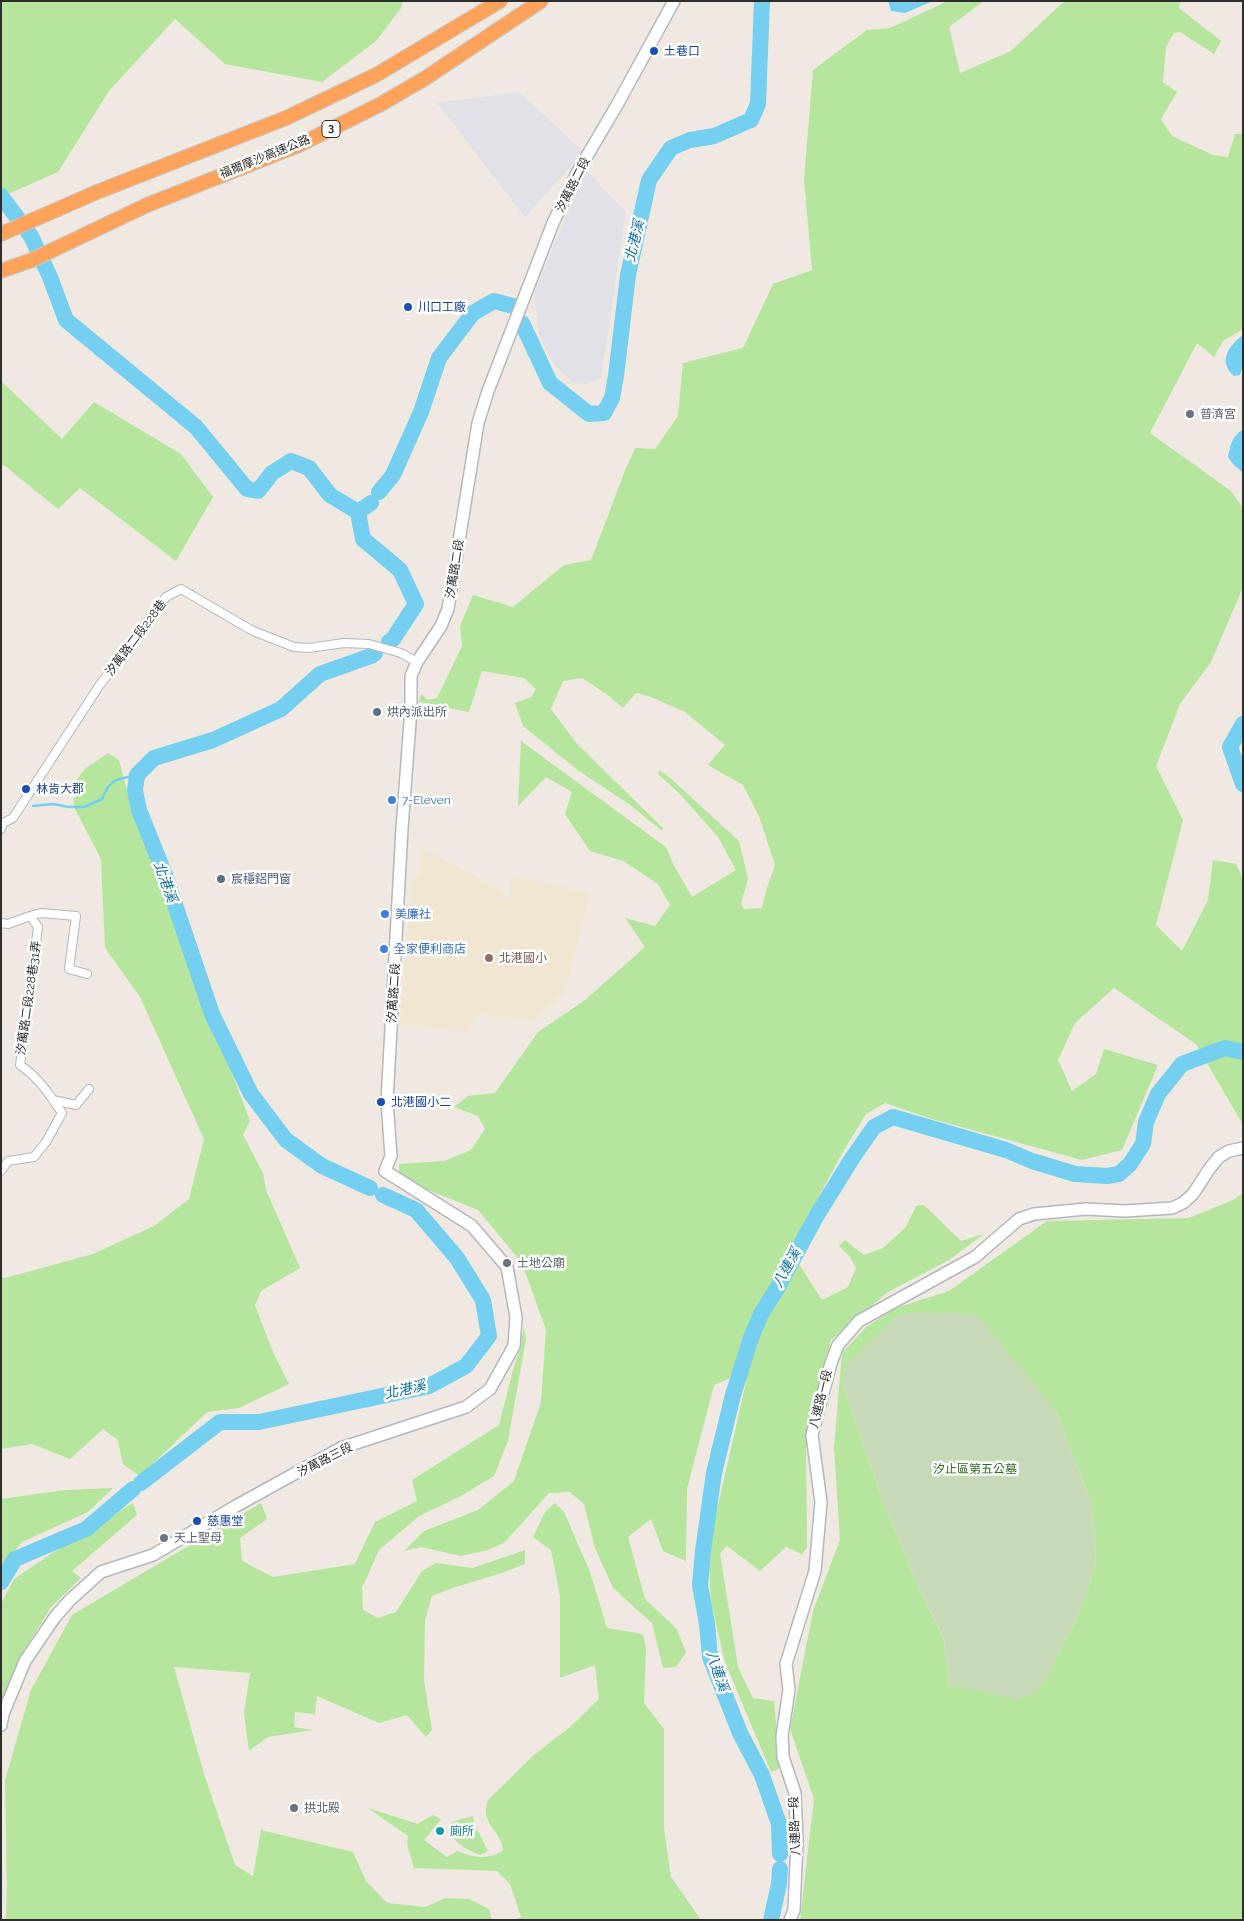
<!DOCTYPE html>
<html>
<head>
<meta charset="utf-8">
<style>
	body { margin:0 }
	#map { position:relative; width:1244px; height:1921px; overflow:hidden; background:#efe9e1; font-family:Raleway,sans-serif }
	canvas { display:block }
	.frame { position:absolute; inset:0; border:2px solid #2e2e2e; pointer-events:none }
</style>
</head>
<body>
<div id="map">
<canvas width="1244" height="1921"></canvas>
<div class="frame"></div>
</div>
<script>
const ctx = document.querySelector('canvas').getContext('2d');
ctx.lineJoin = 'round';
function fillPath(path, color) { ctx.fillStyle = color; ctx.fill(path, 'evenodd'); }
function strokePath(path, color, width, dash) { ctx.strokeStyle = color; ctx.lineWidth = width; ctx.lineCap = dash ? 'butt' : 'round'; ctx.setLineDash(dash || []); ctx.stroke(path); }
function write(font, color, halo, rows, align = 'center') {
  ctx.font = font + ' Raleway,"Noto Sans TC",sans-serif'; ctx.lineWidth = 5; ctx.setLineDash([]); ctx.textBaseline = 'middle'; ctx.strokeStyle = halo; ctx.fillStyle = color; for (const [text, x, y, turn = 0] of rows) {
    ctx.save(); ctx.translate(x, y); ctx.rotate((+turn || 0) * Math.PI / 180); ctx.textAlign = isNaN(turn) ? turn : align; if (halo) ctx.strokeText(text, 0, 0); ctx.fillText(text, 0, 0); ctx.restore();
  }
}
const industrial = new Path2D(`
	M519,92L584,152L525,217L437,103Z
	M586,170L626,212L601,378L587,384L571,382L553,363L539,335L534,293Z`);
const education = new Path2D(`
	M420,847L503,891L504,899L511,898L510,885L514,876L590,893L565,991L534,1021L475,1014L469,1032L400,1024L411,884L420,873Z`);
const green = new Path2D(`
	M1,1H403L401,8L376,41L322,82L225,64L175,19L109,91L58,172L1,197Z
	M948,1H984L949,27L960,73L1011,51L1060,5L1067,1H1180L1179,8L1221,41L1214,54L1180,32L1174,33L1166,47L1163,82L1177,92L1161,119L1172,136L1213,155L1228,157L1235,134H1243V329L1223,341L1214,357L1197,343L1150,433L1231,491L1243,508V587L1211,662L1180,704L1156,766L1183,820L1156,925L1182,951L1208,900L1213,860L1236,864L1243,879V1125L1196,1044L1114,988L1075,1023L1058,1060L1072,1091L1096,1074L1104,1049L1158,1065L1122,1150L1082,1160L932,1119L885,1103L866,1114L840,1157L790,1250L822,1300L848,1287L856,1268L850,1257L839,1246L845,1240L864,1255L883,1248L906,1227L916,1206L924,1205L961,1241L984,1234L949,1260L888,1292L831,1340L806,1440L807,1548L802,1554L786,1547L760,1571L727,1546L720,1553L738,1667L753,1698L774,1701L780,1768L771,1772L725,1662L711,1602L708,1550L746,1382L733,1377L714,1385L687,1489L686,1561L663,1551L651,1519L628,1537L645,1599L676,1628L686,1652L676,1667L663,1668L652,1623L613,1588L595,1548L584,1504L570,1492L549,1493L504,1543L488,1550L461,1556L421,1547L404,1551L424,1531L478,1510L514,1481L541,1402L546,1330L522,1263L478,1210L413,1184L399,1175V1164L444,1161L471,1150L485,1129L478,1116L454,1107L468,1096L495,1093L538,1032L585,1000L645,947L625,918L655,926L670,905L658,884L623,861L590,851L565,814L572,792L546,777L518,806L521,741L667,848L673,864L692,897L736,870L718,837L680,794L658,774L659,770L668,776L739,841L748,879L741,904L744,909L762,908L766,891L775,865L759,816L743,785L708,765L725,745L685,712L651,697L636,693L623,708L609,696L582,678L563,681L551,709L577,744L663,828L662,831L629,804L579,771L523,726L515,703L531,697L536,689L524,678L482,671L469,712L419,702L421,694L428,700L437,698L462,646L460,626L473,595L513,607L564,565L591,560L626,468L635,448L655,449L678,416L683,363L743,348L773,284L812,270L804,179L813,70L867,30L890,28Z
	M1,381L62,439L94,402L181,454L213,497L176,561L80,488L58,509L5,466L1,465Z
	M108,753L119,760L130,802L250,1121L243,1135L263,1173L266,1190L300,1268L261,1291L255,1305L272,1350L289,1384L239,1408L207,1412L140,1476L123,1464L118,1440L103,1429L70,1459L32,1444L1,1449V1277L5,1278L93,1254L154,1226L189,1199L204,1139L140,997L105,948L101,859L74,807L73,785L85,769Z
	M1243,1193V1920H800L814,1799L790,1729L813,1611L840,1540L834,1447L842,1353L866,1327L896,1308L949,1291L1047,1221L1189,1218L1233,1200ZM842,1382L1056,1411L1093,1507L1096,1565L1078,1616L1041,1687L949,1685L944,1640L918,1586L883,1501Z
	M524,1327L526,1339L524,1350L508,1441L494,1476L459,1497L419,1516L379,1550L362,1588L363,1610L378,1618L396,1612L422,1571L436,1563L473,1568L525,1550V1564C495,1577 463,1583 432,1596L425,1620L424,1681L432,1730L426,1737L407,1715L379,1723L317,1696L315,1714L295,1712L294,1727L313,1730L268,1737L249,1751L244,1713L250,1673L174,1667L204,1774L235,1865L253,1876L261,1830L353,1852L366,1881L387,1903L426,1907L445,1898L469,1899L489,1909L492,1920H6L7,1885L5,1780L31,1690L72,1615L261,1503L267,1519L240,1538L242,1561L273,1577L355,1564L375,1522L417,1501L412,1480L499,1425L513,1370L520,1349Z
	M113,1488L88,1512L22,1542L1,1568V1499L65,1490Z
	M133,1503L137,1515L72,1571L81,1578L51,1607L20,1657L1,1711V1604L14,1579L60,1548Z
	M555,1503L564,1512L590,1572L607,1628L643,1634L646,1650L644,1703L664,1729V1828L671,1877L701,1920H513L521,1917L510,1884L497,1871L414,1868C412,1857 405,1847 408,1836L368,1808L418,1824L433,1815L441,1819L424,1840L447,1857L457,1851C475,1858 486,1860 503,1851C502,1830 479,1825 488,1800L535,1754L569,1728L599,1699L595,1665L560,1678V1596L551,1550L533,1537L545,1512Z
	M473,1816L474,1823L488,1851L480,1855C464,1848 449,1842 451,1822Z`);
const cemetery = new Path2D(`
	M913,1312L977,1314L1056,1411L1093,1507L1096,1565L1078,1616L1041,1687L1020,1700L949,1685L944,1639L918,1586L883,1501L842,1382L846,1365L897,1316Z`);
const water = new Path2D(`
	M888,1H933L905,13L891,11Z
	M1243,335V366L1240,375L1234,376C1217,361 1229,346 1243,335Z
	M1242,430L1243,431L1242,472L1233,464L1228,457C1230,446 1232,436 1242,430Z`);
const stream = new Path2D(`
	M33,806L53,804L69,807H84L102,799C110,779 116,779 137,775`);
const river = new Path2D(`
	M1,196L31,236L50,277L66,320L196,427L247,489L258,491L272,473L291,461L309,468L330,495L358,512
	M522,323L550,383L589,414L604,413L612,398L616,376L628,275L649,180L671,148L690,140L714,136L751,120L758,104L762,1
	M379,492L393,475L421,412L439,358L473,313L494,301L513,306
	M371,503L358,512L363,539L400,570L416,604L393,639L389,642
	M1243,724L1230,747L1243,784
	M370,1188L322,1166L286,1140L251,1094L212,1014L165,875L139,810L135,790L137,775L154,758L213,740L281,709L320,674L371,656L375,653
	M141,1483L220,1422H259L429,1386L466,1366L489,1336L483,1300L457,1258L416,1210L383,1195
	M1,1582L15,1559L86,1529L133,1489
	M780,1854L779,1824L762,1775L740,1733L710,1657L707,1624L700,1585L703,1551L714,1473L733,1395L751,1338L761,1314L778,1287L817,1215L853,1157L874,1127L893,1117L1006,1150L1032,1161L1075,1174L1107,1176L1119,1174L1130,1164L1143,1144L1146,1122L1158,1094L1182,1064L1225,1048L1243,1052
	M771,1920L779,1884L780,1869`);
const street = new Path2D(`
	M1,829L3,823L13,818L99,686L166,597L181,589L253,631L294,647L309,648L344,643L369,644L401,653L417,662
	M30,916L41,913L76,916L69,969L87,974
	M1,923L8,924L30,916L38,927L20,1065C38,1077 50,1095 62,1113L46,1142L34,1157L8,1161L1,1171
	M53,1100L76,1105L89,1089`);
const secondary = new Path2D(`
	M1,1725L3,1714L25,1661L55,1617L70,1600L101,1572L153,1555L236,1506L341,1448L466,1407L490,1389L514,1346L516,1317L507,1267L472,1226L385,1171L391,1156L387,1101L402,828L411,709V676L417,662L441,626L448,609L478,423L488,391L553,223L577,173L617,105L674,1
	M790,1920L794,1910L797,1841L795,1793L783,1757L782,1736L789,1690L786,1664L815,1571L821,1502L812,1435L831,1363L838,1345L859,1321L975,1257L1019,1219L1034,1214L1086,1209L1125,1211L1172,1208L1183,1203L1193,1194L1210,1168L1219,1157L1229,1151L1243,1148`);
const highway = new Path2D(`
	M1,234L97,192L286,118L376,75L500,1
	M1,271L32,260L147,205L299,145L381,104L424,79L541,1`);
const markers = [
	[654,51,5,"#1a4fb4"],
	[408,307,5,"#1a4fb4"],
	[1190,414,5,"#6b7280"],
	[377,712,5,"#5c6f8a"],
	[26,789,5,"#1a4fb4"],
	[392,800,5,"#3f7fe0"],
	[221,879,5,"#5c6f8a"],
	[385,914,5,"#3f7fe0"],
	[384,949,5,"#3f7fe0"],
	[489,958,5,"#8d6e63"],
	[381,1102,5,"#1a4fb4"],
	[507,1263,5,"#6b7280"],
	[197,1521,5,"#1a4fb4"],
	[164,1538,5,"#6b7280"],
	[294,1808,5,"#6b7280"],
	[440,1831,5,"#0f9aa8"]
];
const shields = [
	[331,129,18]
];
const shieldNames = [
	["3",331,129]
];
const transitNames = [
	["土巷口",664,51],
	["川口工廠",418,307],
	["林肯大郡",36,789],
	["北港國小二",391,1102],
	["慈惠堂",207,1521]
];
const streetNames = [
	["福爾摩沙高速公路",265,157,-22],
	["汐萬路二段",573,185,-63],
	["汐萬路二段",455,569,-81],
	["汐萬路二段228巷",136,638,-53],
	["汐萬路二段",394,993,-86],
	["汐萬路二段228巷31弄",29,998,-82],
	["八連路一段",821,1399,-76],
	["汐萬路三段",325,1460,-27],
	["八連路一段",795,1826,-92]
];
const worshipNames = [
	["普濟宮",1200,414],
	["土地公廟",517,1263],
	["天上聖母",174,1538],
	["拱北殿",304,1808]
];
const serviceNames = [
	["烘內派出所",387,712],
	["宸穩鋁門窗",231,879]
];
const shopNames = [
	["7-Eleven",402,800],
	["美廉社",395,914],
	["全家便利商店",394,949]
];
const educationNames = [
	["北港國小",499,958]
];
const parkNames = [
	["汐止區第五公墓",975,1469]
];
const cultureNames = [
	["廁所",450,1831]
];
const waterNames = [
	["北港溪",635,241,-77],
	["北港溪",165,882,70],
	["八連溪",787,1268,-61],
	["北港溪",405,1390,-13],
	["八連溪",717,1671,71]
];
fillPath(industrial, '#e3e1e8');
fillPath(education, '#f0e6d1');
fillPath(green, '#b6e59e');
fillPath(cemetery, '#c8d9b8');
fillPath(water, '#75cff0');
strokePath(stream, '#75cff0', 2.5);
strokePath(river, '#75cff0', 16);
strokePath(street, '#b4b7c1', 10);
strokePath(secondary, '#b4b7c1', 14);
strokePath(highway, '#c9c9c9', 16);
strokePath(street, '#fff', 8);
strokePath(secondary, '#fff', 11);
strokePath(highway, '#ffa35c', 14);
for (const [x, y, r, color] of markers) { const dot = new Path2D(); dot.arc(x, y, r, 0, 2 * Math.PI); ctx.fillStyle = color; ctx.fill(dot); strokePath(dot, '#fff', 2); }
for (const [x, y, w] of shields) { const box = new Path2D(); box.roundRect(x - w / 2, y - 8.5, w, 17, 4); ctx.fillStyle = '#fff'; ctx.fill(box); strokePath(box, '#2e2e2e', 1); }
write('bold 11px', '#2e2e2e', null, shieldNames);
write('12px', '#164399', '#fff', transitNames, 'left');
write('12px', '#2e2e2e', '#fff', streetNames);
write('12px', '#5b616d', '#fff', worshipNames, 'left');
write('12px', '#4e5e75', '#fff', serviceNames, 'left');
write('12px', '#366cbe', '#fff', shopNames, 'left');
write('12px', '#785e54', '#fff', educationNames, 'left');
write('12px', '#2c6e1b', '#fff', parkNames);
write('12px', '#0d838f', '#fff', cultureNames, 'left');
write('italic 14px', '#0d6fa3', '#fff', waterNames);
</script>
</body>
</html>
